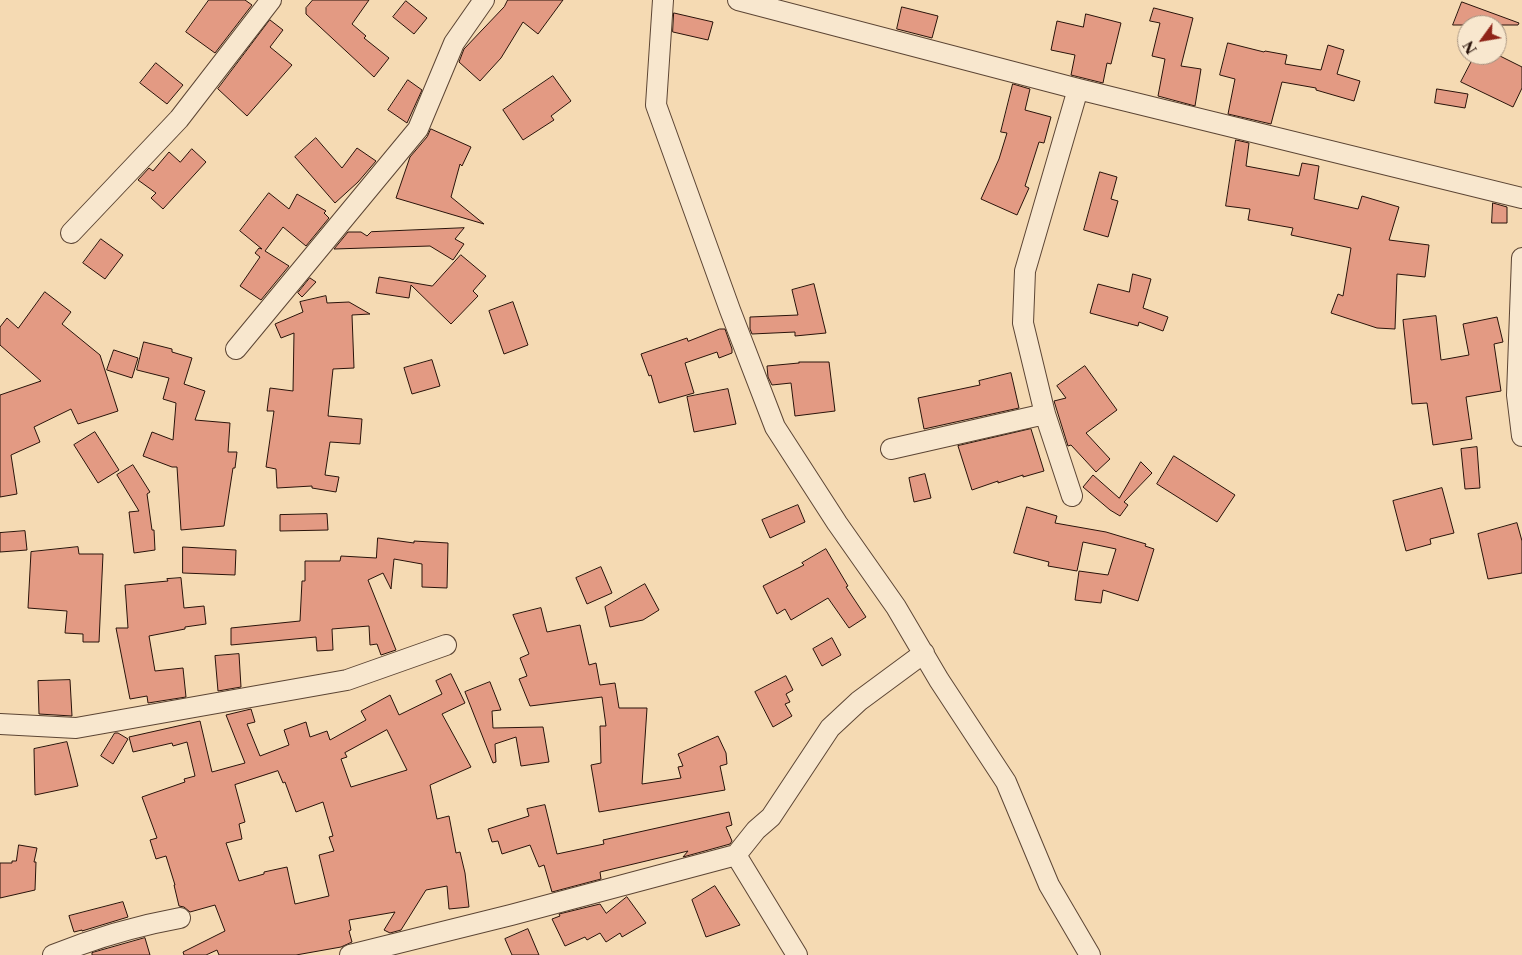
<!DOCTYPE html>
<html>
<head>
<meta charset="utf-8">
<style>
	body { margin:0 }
	#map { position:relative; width:1522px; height:955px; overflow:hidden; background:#f5dab3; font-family:"Libre Caslon Text",serif }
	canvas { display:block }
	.north { position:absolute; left:1457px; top:15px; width:50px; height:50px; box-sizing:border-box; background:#f8e7ce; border:1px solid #a59280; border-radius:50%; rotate:238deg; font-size:14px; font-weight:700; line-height:20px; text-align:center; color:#29130a }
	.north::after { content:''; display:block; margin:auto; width:18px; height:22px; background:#8f2418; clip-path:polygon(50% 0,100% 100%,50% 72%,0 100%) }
</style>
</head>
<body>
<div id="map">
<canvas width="1522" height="955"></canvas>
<div class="north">N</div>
</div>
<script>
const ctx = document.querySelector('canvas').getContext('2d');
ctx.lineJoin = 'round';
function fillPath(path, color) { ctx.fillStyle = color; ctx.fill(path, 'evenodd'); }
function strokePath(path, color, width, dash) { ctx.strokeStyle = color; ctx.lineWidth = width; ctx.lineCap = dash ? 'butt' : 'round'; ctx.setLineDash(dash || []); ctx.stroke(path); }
const building = new Path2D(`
	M209,0H245L252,5L215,53L186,32Z
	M313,0H369L352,24L366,36L364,38L389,58L374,77L306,14V8Z
	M508,0H563L538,34L523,22L501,58L480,81L459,62L464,49L504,7Z
	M406,1L427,18L414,34L393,17Z
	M1462,2L1519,23L1518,25H1453Z
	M902,7L938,16L932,38L897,29Z
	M1154,8L1193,18L1181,66L1201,69L1195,106L1158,96L1165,59L1152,56L1160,23L1150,21Z
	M674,13L713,22L708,40L673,32Z
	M1086,14L1121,23L1111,64L1107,63L1103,83L1071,75L1075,55L1051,50L1057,21L1083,27Z
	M270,20L283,30L270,47L292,65L247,116L218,89Z
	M1228,43L1264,52L1265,51L1287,55L1285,64L1321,70L1328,45L1344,50L1337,74L1360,81L1354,101L1316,90V88L1282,82L1271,124L1228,114L1235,79L1220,75Z
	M1475,55H1498L1522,67V88L1513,107L1461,82Z
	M156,63L183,85L167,104L140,83Z
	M553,76L571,101L551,116L554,120L523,140L503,110Z
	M408,80L422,90L407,123L388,110Z
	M1013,84L1030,89L1025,110L1051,117L1044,143L1039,142L1025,186L1029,188L1017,215L981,199L999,159L1007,133L1001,132Z
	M1437,89L1468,94L1465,108L1435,103Z
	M431,129L471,147L462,166L460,164L451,197L484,224L396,198L410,157L427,137Z
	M316,138L342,168L357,148L376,161L358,182L335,203L295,157Z
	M1236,140L1249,143L1246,166L1299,176L1302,163L1319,166L1314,199L1358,209L1362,196L1399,207L1389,240L1429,245L1425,277L1397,274L1395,329L1377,328L1331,313L1338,294L1343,296L1351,248L1291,235L1293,228L1248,220L1250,209L1226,206Z
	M192,149L206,162L163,209L151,198L156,193L138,180L149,168L153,171L169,152L180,162Z
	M1100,172L1117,177L1111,199L1118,201L1108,237L1084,230Z
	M269,193L289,209L297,194L326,211L324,213L329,218L306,246L283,227L265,251L289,266L261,300L240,286L260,257L255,253L259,248L262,249L240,231Z
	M1493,203L1507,207V223H1492Z
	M464,228L455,239L464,244L453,260L430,246L334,249L348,232H361L367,236L371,232Z
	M101,239L123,255L105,279L83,263Z
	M461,255L486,276L473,291L478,296L451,324L411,285L409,298L376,293L379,277L432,286Z
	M1133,274L1151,279L1143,308L1168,317L1163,331L1139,322L1138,326L1090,313L1098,284L1129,292Z
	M310,278L316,282L302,297L298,293Z
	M814,284L826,333L795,336V332L752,334L750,329V317L798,315L792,290Z
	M45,292L71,312L62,324L100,355L118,411L78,424L71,409L34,427L40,442L11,455L17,494L0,497V395L41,381L0,345V327L7,318L18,328Z
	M326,296L327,303L349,302L370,314L352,315L354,368L333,369L328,416L362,419L360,444L330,442L325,475L339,477L336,492L312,488V486L277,488L276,469L266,467L274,411H267L270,388L293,391L294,333L281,338L275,324L303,312L300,302Z
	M513,302L528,345L504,354L489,311Z
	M1436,316L1441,360L1469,355L1463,324L1497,317L1503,342L1494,344L1501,391L1466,397L1472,439L1433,445L1427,403L1412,404L1403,320Z
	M720,329H725L732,349V353L719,358L717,352L685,363L694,393L659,403L651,375L649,376L641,354L687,338L688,341Z
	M144,342L172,349V352L192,358L184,384L205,391L195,420L230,423L228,452H237L235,468H233L224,526L181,530L177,467H172L143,456L152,432L173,440L176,403L163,399L169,378L137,370Z
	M114,350L138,358L132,378L107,370Z
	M432,360L440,386L412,394L404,368Z
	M799,362H829L835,411L795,416L791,383L772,385L768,377L767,366L799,363Z
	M1085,366L1117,410L1086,433L1110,459L1096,472L1071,445L1068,446L1054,401L1066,398L1057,386Z
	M1011,373L1019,408L924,429L918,398L980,385L979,381Z
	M728,389L736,424L694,432L687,397Z
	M1031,429L1044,471L1023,477V475L998,483V481L972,490L958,446Z
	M95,432L119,470L98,483L74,445Z
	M1477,447L1480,488L1465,489L1461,449Z
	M1174,456L1235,495L1217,522L1157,484Z
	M1141,462L1152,473L1124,502L1128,505L1120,516L1110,510L1083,487L1093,475L1119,498Z
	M133,465L150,492L147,494L152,530H154L155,550L134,553L129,512L139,511L117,475Z
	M925,474L931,498L914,502L909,478Z
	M1442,488L1454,533L1430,539L1431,544L1406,551L1393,501Z
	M798,505L805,522L770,538L762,520Z
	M1027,507L1057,516L1055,523L1106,532L1146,544L1145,546L1154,549L1138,601L1103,590L1101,603L1075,600L1079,571L1108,575L1116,549L1083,542L1077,571L1048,566L1049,562L1014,553Z
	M327,514L328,530L280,531V515Z
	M1517,523L1522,541V573L1488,579L1478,534Z
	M25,531L27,550L0,552V533Z
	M378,538L414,543V541L448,543L447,588L422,587V564L394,559L391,589L383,573L368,580L396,650L381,655L377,644L370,645L369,626L332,629L333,650L317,651L316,637L231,645V628L300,621L302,581H305V561H340L341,556L376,558Z
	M78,547L79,554H103L99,642H83V634L65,633L67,611L28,608L31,552Z
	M183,547L236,550L235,575L183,573Z
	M826,549L848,586L846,587L866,617L849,628L828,598L791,620L785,609L777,614L763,586L804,565L802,563Z
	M601,567L612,593L587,604L576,578Z
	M181,578L184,608L204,606L206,624L185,627V629L149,636L155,671L183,668L186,697L148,703L147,696L130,699L116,628H128L125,585L168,581L167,579Z
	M645,584L659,610L643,620L610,627L605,607Z
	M541,608L547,632L580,625L589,665L596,663L600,685L615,683L619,708H647L642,784L681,778L678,767L683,766L678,754L718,736L726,753L727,764L720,766L725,790L599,812L591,765L601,763L600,726H606L602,697L530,706L519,679L527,676L520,658L529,654L513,615Z
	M832,638L841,655L822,666L813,649Z
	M239,654L241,687L218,691L215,656Z
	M451,674L465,703L442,714L471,767L430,785L437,819L449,816L456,853L460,852L465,873L469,907L449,909L447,886L426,890L401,930L390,933L384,930L395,912L349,920L351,930L349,931L352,942L341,947L296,955H219L217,950L206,955H184L183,952L225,931L215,905L190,912L184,907L179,906L174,885H175L166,856L156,859L150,840L157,838L142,797L185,782L184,779L195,776L187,742L173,746L172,743L133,752L129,737L200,721L212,772L245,763L226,715L251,709L255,722L247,724L260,756L289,745L284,730L306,722L310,737L327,731L330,740L366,720L361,711L390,695L399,715L442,694L436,681ZM387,730L407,770L351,787L341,759L347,757L345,753ZM278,771L283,783L285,782L296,812L323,802L333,836L329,837L334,851L319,855L329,896L295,904L287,867L264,872V874L239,881L226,843L242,839L239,824L245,822L235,785Z
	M786,676L793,690L786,694L790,702L785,704L792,716L773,727L755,692Z
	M70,680L72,716L39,714L38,681Z
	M490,682L501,710L492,711L493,728L543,727L549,762L521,766L516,737L495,744L496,762L493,763L465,692Z
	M115,733H118L128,739L113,764L101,756Z
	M67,742L78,786L35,795L34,749Z
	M545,805L557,854L604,844L603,840L729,812L732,825L726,827L732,841L730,844L683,857L688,851L600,872L601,879L552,892L544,865L539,867L530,845L502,854L498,841L492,842L488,829L529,816L527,809Z
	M19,845L37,848L34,862H36L35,890L0,898V863H12V861H16Z
	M715,886L740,925L706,937L692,900Z
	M627,897L646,923L622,937L620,933L606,942L600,933L587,940L585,937L565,946L552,919L560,916L559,914L600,904L606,913Z
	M123,902L128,917L82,931V930L74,932L69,916Z
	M528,929L539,955H512L505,939Z
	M145,938L150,955H92V953Z`);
const minor = new Path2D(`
	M663,0L656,105L730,310L775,427L837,523L896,607L939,680L1006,782L1049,885L1090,955
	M738,0L1078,89L1522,198
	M71,233L179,119L271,0
	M1522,258L1517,395L1522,436
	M236,349L418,129L454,43L484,0
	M891,449L1045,414
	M1072,496L1045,414L1023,323L1025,271L1078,89
	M0,724L76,728L347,680L446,645
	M736,855L797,955
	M53,955C95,938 136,926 180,918
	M350,955L511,915L736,855L756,830L771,817L830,728L859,701L924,653`);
fillPath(building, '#e39a83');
strokePath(building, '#29130a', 1);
strokePath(minor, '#5c4534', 22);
strokePath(minor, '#f8e7ce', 20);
</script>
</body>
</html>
